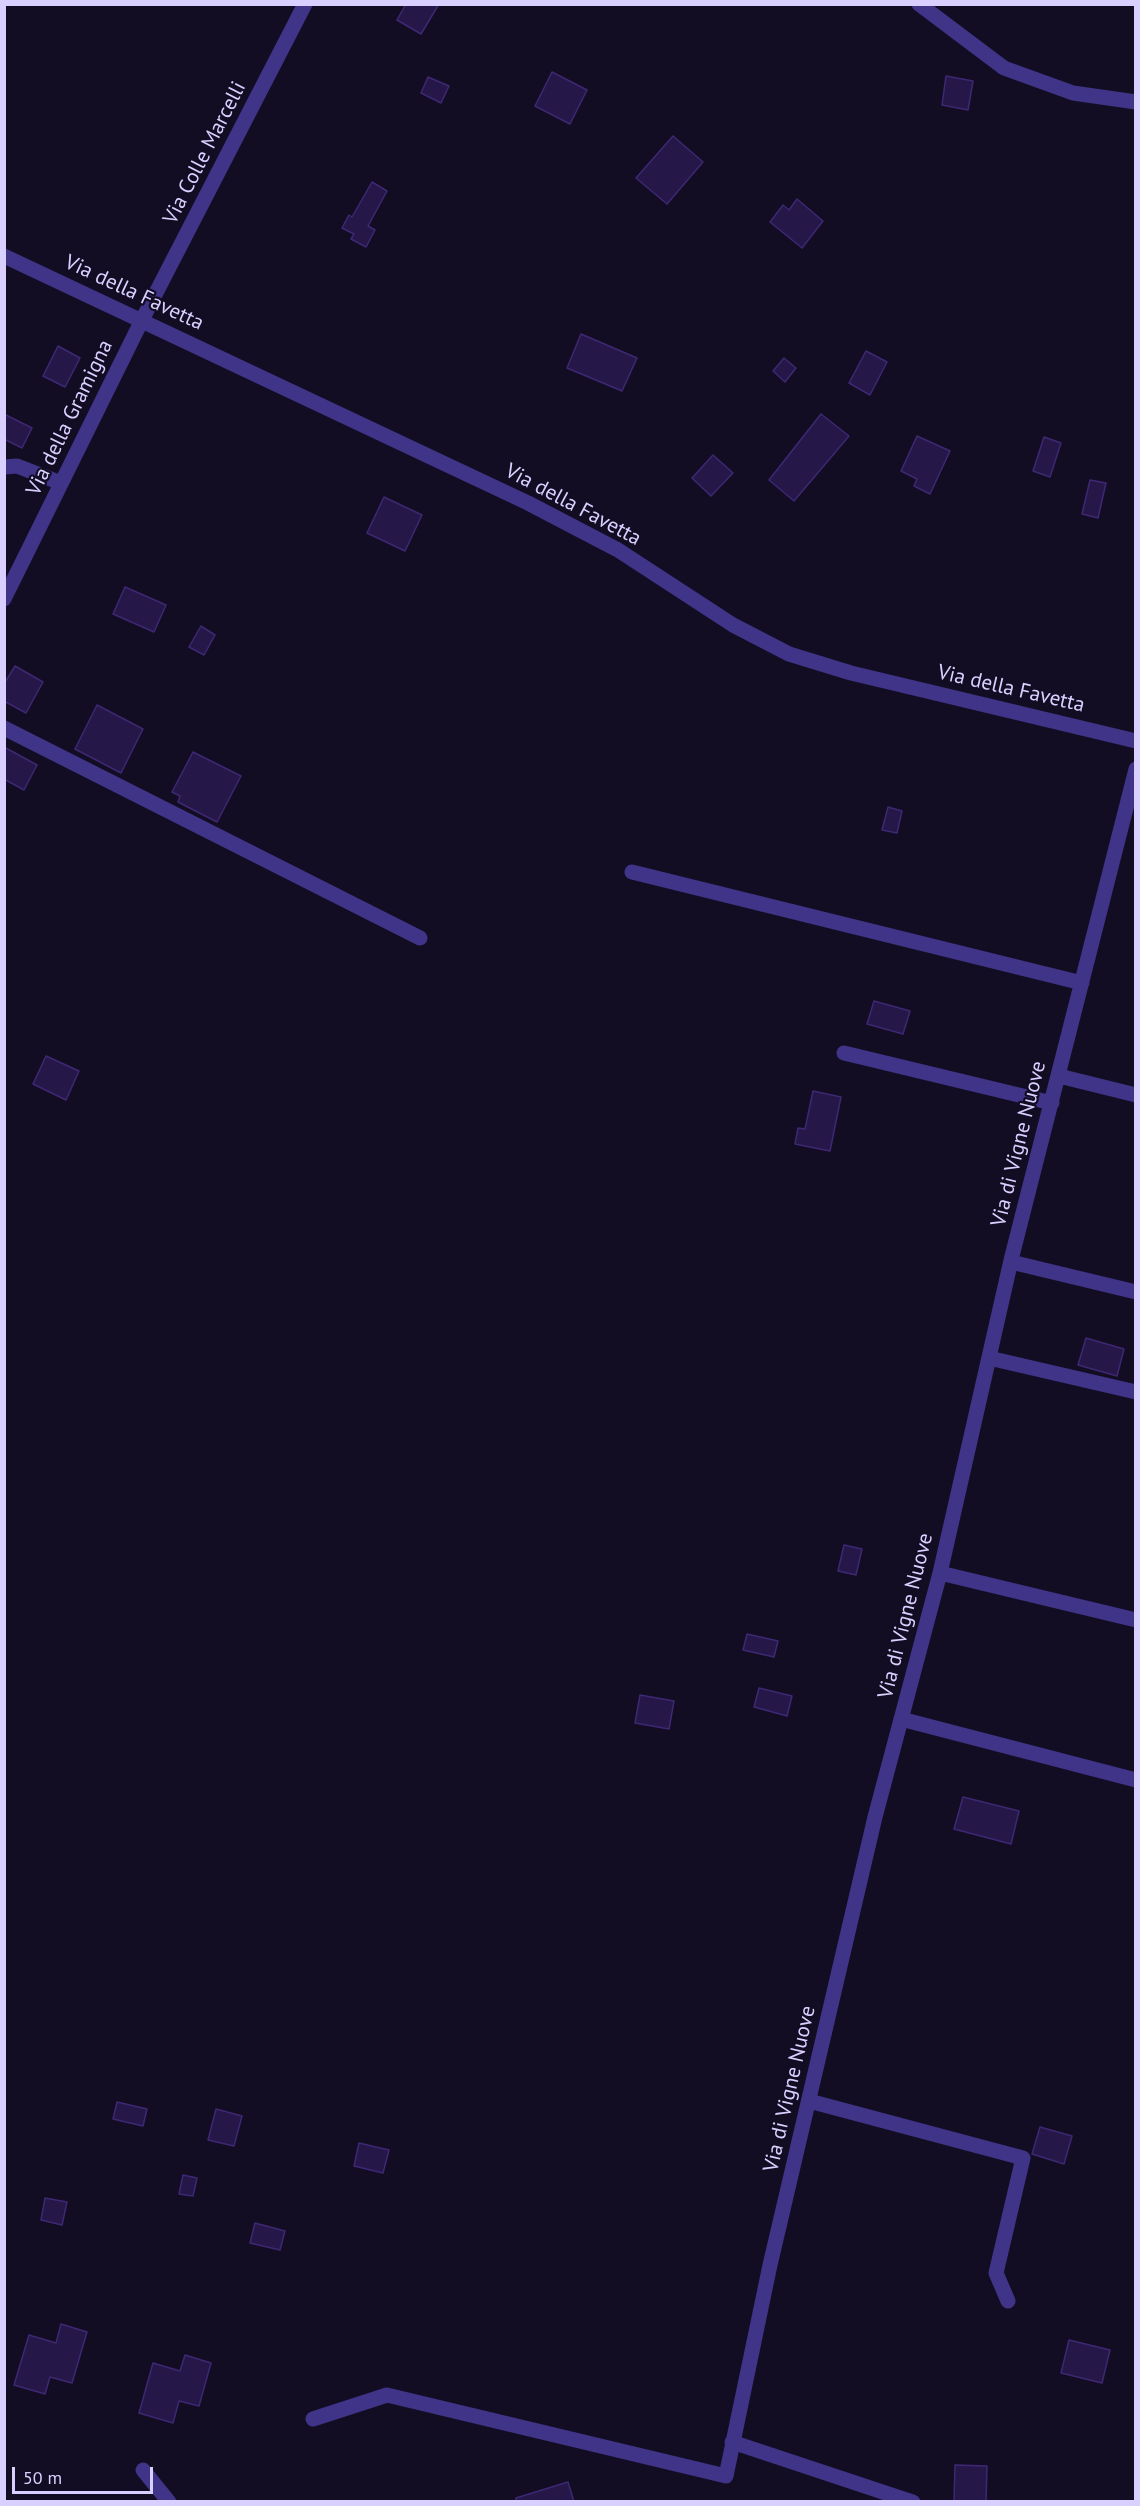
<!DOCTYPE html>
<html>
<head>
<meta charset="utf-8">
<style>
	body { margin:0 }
	#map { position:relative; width:1140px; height:2506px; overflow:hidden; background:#130d24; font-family:"PT Sans",sans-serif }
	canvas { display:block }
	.frame { position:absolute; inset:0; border:6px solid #d9d0ff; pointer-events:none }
	.scale { position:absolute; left:12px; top:2467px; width:141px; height:27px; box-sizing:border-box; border:3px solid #d9d0ff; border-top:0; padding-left:8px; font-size:18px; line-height:21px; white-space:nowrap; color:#d9d0ff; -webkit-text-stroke:4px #130d24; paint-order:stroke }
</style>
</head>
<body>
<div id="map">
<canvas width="1140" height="2506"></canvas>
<div class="frame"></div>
<div class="scale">50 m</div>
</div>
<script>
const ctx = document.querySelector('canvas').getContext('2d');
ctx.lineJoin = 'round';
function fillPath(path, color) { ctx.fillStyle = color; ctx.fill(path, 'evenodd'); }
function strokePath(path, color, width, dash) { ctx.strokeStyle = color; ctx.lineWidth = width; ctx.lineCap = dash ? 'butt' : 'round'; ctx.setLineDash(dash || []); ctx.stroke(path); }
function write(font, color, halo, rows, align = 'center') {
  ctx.font = font + ' "PT Sans",sans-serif'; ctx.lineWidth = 4.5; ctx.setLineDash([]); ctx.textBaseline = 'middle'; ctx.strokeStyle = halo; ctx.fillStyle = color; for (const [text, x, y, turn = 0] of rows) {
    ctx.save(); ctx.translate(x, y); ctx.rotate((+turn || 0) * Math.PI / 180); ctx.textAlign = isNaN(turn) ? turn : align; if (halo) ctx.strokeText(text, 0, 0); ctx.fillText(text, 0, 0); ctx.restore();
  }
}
const building = new Path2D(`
	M406,4H439L421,34L397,20Z
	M552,72L587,90L570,124L535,106Z
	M946,76L973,81L968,110L942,105Z
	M428,77L449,86L441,103L421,93Z
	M673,136L703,162L667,204L636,178Z
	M372,182L387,191L368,226L375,230L366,247L351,239L354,234L342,228L349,215L352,217Z
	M797,199L823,221L802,248L770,222L783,205L789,210Z
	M581,334L637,358L622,391L567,368Z
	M58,346L80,358L65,387L43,376Z
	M866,351L887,362L870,395L849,383Z
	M784,358L796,368L785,382L773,371Z
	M4,414L32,428L22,448L4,439Z
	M821,414L849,436L794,501L769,480Z
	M917,436L950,451L930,494L914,486L917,479L901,471Z
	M1044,437L1061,443L1050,477L1033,471Z
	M713,455L733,473L711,496L692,478Z
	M1090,480L1106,483L1098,518L1082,514Z
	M384,497L422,515L405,551L367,533Z
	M125,587L166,605L154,632L113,614Z
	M201,626L215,635L204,655L189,647Z
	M15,666L43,682L26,713L4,701V684Z
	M97,705L143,729L121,773L75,749Z
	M4,747L37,765L24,790L4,779Z
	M193,752L241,776L217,822L178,802L180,796L172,792Z
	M888,807L902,811L897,833L882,830Z
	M874,1001L910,1011L903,1034L867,1024Z
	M46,1056L79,1071L66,1100L33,1084Z
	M813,1091L841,1097L830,1151L795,1144L798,1128L805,1129Z
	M1086,1338L1124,1349L1117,1376L1078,1365Z
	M844,1545L862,1549L856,1575L838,1571Z
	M747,1634L778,1641L774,1657L743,1650Z
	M759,1688L792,1696L787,1716L754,1707Z
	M640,1695L674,1701L669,1729L635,1723Z
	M963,1797L1019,1811L1011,1844L954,1829Z
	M117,2102L147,2109L143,2126L113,2119Z
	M216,2109L242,2116L234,2146L208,2140Z
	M1040,2127L1072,2136L1064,2164L1032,2154Z
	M359,2143L389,2150L383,2173L354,2166Z
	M183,2175L197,2178L193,2196L179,2194Z
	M45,2198L67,2202L62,2225L41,2220Z
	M255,2223L285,2231L280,2250L250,2243Z
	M61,2324L87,2332L72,2383L50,2377L45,2394L14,2385L29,2335L56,2343Z
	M1069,2340L1110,2350L1102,2383L1061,2373Z
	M185,2355L211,2363L199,2406L179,2401L173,2423L139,2413L153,2363L180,2371Z
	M955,2465L987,2466L986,2502H954Z
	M568,2482L574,2502H516V2498Z`);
const minor = new Path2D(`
	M919,4L1004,68L1073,93L1136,102
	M4,256L528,503L618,550L733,625L789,654L851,673L1136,741
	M4,467L17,466L61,483
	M4,599L142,320L305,4
	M4,728L420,938
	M632,872L1082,983
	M844,1053L1052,1103
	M1059,1076L1136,1095
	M1011,1262L1136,1292
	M989,1358L1136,1392
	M940,1573L1136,1620
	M901,1719L1136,1780
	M809,2101L1023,2158L996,2273L1008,2301
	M313,2419L387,2395L726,2476L770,2265L875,1817L940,1573L1012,1256L1136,769
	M732,2442L913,2502
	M143,2470L169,2502`);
const streetNames = [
	["Via Colle Marcelli",205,153,-63],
	["Via della Favetta",134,293,25],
	["Via della Gramigna",70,418,-64],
	["Via della Favetta",573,505,28],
	["Via della Favetta",1011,689,13],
	["Via di Vigne Nuove",1019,1144,-76],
	["Via di Vigne Nuove",906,1616,-76],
	["Via di Vigne Nuove",790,2089,-77]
];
fillPath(building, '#251747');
strokePath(building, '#3e2874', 1.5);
strokePath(minor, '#3f3487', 15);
write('21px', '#d9d0ff', '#130d24', streetNames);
</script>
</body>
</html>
